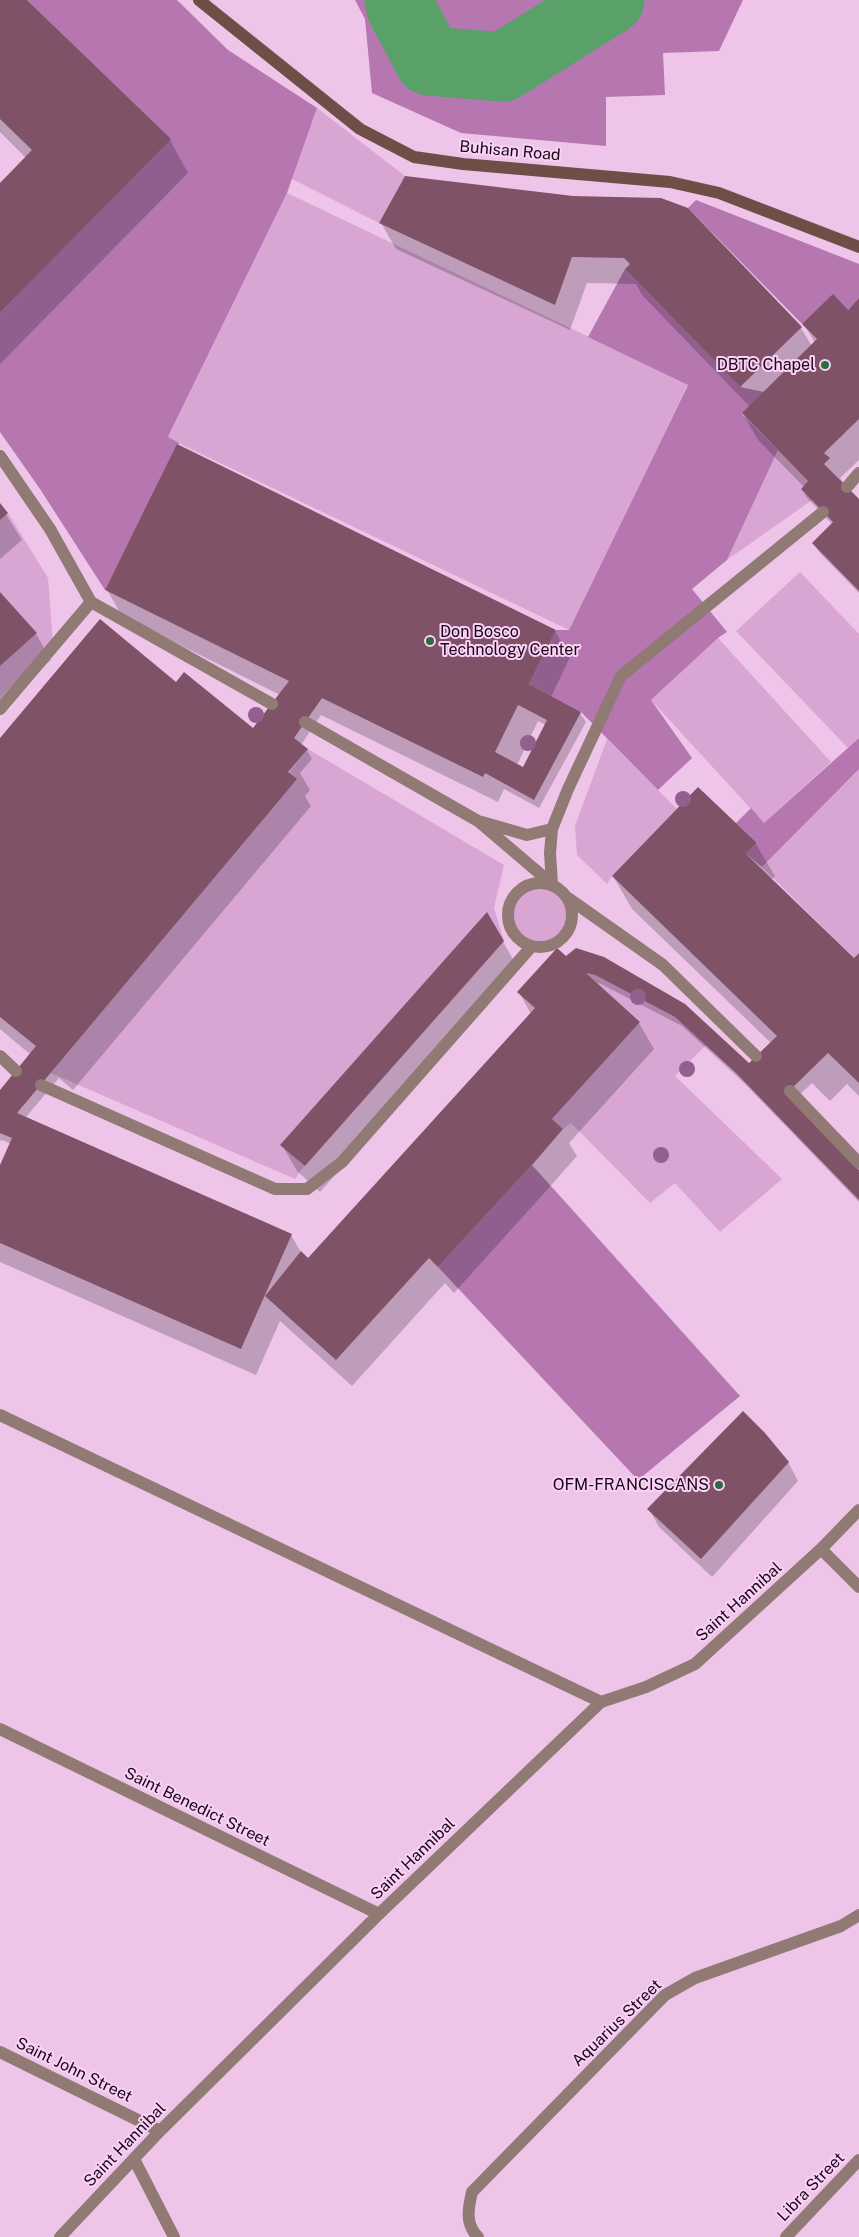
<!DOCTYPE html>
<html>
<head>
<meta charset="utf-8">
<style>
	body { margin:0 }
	canvas { display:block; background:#eec4e9 }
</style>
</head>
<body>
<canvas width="859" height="2237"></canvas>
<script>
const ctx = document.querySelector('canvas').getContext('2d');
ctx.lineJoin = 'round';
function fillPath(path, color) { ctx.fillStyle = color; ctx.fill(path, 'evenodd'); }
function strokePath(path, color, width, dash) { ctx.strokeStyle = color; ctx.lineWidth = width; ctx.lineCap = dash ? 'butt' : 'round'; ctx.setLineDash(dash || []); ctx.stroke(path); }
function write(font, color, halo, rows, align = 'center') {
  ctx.font = font + ' "Public Sans",sans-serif'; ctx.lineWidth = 4; ctx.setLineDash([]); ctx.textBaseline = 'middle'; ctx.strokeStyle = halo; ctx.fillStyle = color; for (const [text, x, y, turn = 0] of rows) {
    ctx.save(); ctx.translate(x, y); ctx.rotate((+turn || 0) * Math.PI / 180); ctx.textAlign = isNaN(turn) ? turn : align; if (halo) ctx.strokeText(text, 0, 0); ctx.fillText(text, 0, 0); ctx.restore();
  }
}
const green = new Path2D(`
	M317,108L405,176L379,223L292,179Z
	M287,193L688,384L569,630L168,438Z
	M778,450L808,481L801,489L812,500L727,560Z
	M8,513L48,578L53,643L0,698V666L37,633L0,592V520Z
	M800,572L859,634V738L848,748L736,631Z
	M718,638L831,762L764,823L651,700Z
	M607,739L677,809L612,876L607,884L577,855L575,826Z
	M308,749L504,865L494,908L504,941L305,1165L295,1179L51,1073Z
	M859,769V953L854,958L762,867Z
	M508 915a32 32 0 1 1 64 0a32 32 0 1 1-64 0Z
	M586,973L595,975L675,1017L706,1045L675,1076L782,1179L720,1232L675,1183L650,1203L571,1123L563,1129L552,1119L640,1022Z`);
const forest = new Path2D(`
	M27,0H177L228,50L317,108L287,193L168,437L179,443L105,590L40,489L0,432V313L170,139Z
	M355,0H743L719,51L663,53L665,95L606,97V146L461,133L372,93L365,19Z
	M696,200L859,264V298L848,310L802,324L688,208Z
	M625,269L740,387L764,392L742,414L778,450L727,560L692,589L727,632L718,638L651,700L692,758L658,790L581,712L529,684L556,630H569L688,385L588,337Z
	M859,738V769L762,867L746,854L757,843L736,823L751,808L764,823Z
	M532,1165L740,1396L638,1480L438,1267Z`);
const shadow = new Path2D(`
	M0,0H25L170,140L188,173L0,364V185L26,158L0,132Z
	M573,197L801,328L812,346L815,343L804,324L848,311L859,300V460L840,478L859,501V593L819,552L813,543L832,524L807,498L802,489L804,487L758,440L743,414L750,407L642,295L636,284L587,283L570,330L396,249L381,223Z
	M0,505L22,540L0,559Z
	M107,590L555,631L570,657L551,697L580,713L586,722L539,808L504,789L498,802L321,715L301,745L307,750L312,759L300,773L310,790L305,796L311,806L73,1090L59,1078L26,1117L291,1235L302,1254L309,1260L531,1014L519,992L576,950L749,1065L771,1043L632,909L613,876L698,789L756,844L775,876L771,880L854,960L859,955V1096L847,1084L830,1101L812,1083L792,1102L859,1172V1202L744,1083L682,1026L601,984L594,982L639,1023L654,1049L569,1143L577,1156L546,1191L454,1293L445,1283L352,1386L280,1321L256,1375L0,1262V1168L11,1144L2,1140L0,1141V1092L31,1055L0,1029V740L176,684L258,734L280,695L122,616ZM538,721L546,725L523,768L517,765Z
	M0,594L36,634L51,660L0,705Z
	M487,914L518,968L320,1192L297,1171L282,1145Z
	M788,1462L798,1481L712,1577L659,1527L649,1509Z`);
const river = new Path2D(`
	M399,0L401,8L429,61L503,67L610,0`);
const building = new Path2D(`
	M0,0H27L171,139L0,313V183L32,150L0,119Z
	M405,176L573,196L661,198L688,208L802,327L740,387L625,269L630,264L624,258L572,257L555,305L379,223Z
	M833,294L848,310L859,298V419L824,453L830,458L824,464L859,499V591L812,543L833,522L801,489L808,481L742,413L817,339L802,324Z
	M177,444L556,630L529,684L581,712L534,800L485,773L483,777L322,698L294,738L308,749L288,772L297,779L17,1113L292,1234L241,1349L0,1243V1165L12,1138L0,1133V1090L36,1046L0,1017V738L100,619L176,682L184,672L253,728L289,681L105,590ZM518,705L547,720L523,767L495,752Z
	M0,503L8,513L0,520Z
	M0,592L37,633L0,666Z
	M698,787L757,843L746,854L854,958L859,953V1083L828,1053L786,1094L859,1170V1200L737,1074L675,1017L595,975L586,973L640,1022L552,1119L563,1129L532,1165L438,1267L429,1258L336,1360L265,1296L301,1251L308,1258L535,1008L517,992L557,948L566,956L576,948L604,957L685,1004L749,1063L777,1036L612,876Z
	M487,912L504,941L305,1166L280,1145Z
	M743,1411L765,1433L789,1462L701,1559L647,1509Z`);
const lane = new Path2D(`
	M0,456L50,529L91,602L0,709
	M847,487L859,473
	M91,602L272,704
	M305,722L478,821L552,884
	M482,822L527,835L552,829
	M508 915a32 32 0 1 1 64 0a32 32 0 1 1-64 0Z
	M552,884L550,853L552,829L568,789L621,676L823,512
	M568,898L663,965L756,1056
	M0,1056L16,1071
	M41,1085L275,1189H307L342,1162L532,946
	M790,1091L859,1163`);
const street = new Path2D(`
	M0,1415L601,1702
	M821,1549L859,1587
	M0,1729L379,1914
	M0,2052L160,2131
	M134,2159L174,2237
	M60,2237L160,2131L379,1914L601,1702L646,1687L695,1664L821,1549L859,1510
	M478,2237C465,2224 468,2209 472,2192L665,1995L695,1978L841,1926L859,1915
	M786,2237L859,2160`);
const secondary = new Path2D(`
	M199,0L360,129L414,157L463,164L670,182L719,193L859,247`);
const trees = [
	[256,715],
	[528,743],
	[683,799],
	[638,997],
	[687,1069],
	[661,1155]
];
const markers = [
	[825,365,5,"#276f3c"],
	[430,641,5,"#276f3c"],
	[719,1485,5,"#276f3c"]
];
const streetNames = [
	["Buhisan Road",510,151,5],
	["Saint Hannibal",739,1602,-42],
	["Saint Benedict Street",197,1807,26],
	["Saint Hannibal",413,1859,-44],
	["Aquarius Street",617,2023,-44],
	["Saint John Street",74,2070,26],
	["Saint Hannibal",125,2145,-46],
	["Libra Street",811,2187,-46]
];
const poiNames = [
	["DBTC Chapel",815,365],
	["Don Bosco",440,632,"left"],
	["Technology Center",440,650,"left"],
	["OFM-FRANCISCANS",709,1485]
];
fillPath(green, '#d9a6d4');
fillPath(forest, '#b677b1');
fillPath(shadow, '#0003');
strokePath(river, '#59a169', 69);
fillPath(building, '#805268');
strokePath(lane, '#917974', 12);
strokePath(street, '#917974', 12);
strokePath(secondary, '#6f4e48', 12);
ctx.fillStyle = '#925f8f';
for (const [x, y] of trees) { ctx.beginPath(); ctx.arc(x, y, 8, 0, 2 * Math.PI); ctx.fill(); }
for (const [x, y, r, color] of markers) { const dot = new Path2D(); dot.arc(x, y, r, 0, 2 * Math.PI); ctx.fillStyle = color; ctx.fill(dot); strokePath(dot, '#fbd1f7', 2); }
write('16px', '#150814', '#fbd1f7', streetNames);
write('16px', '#150814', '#fbd1f7', poiNames, 'right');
</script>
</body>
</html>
